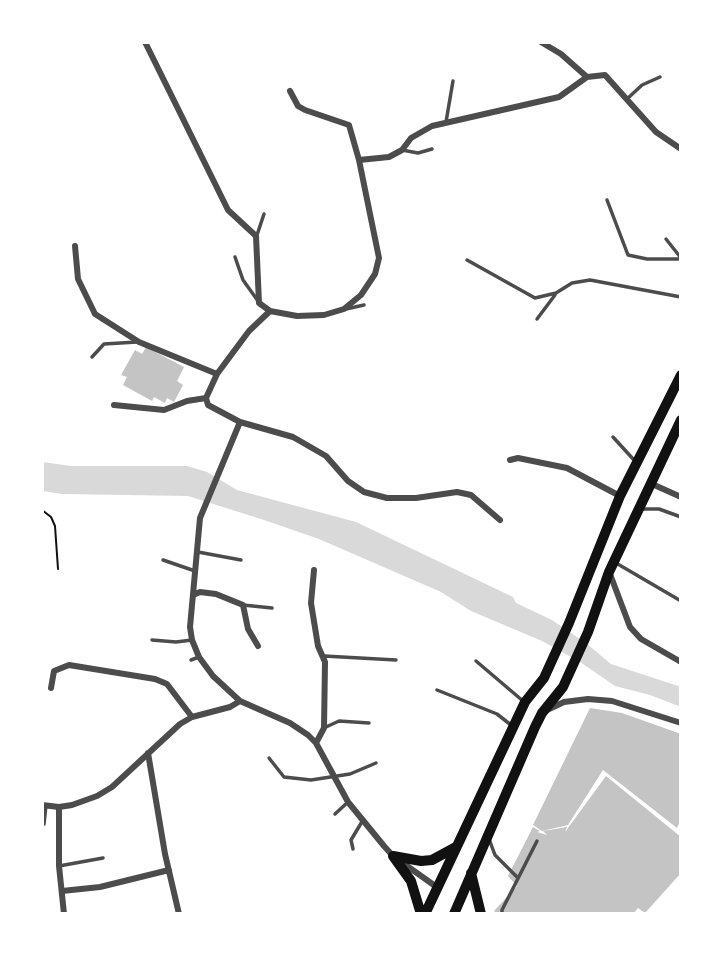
<!DOCTYPE html>
<style>
body{margin:0}
#map{position:relative;width:723px;height:956px;overflow:hidden;background:#fff;font-family:Cabin,sans-serif}
canvas{display:block}
.frame{position:absolute;inset:0;border:44px solid #fff;pointer-events:none}
</style>
<div id="map">
<canvas width="723" height="956"></canvas>
<div class="frame"></div>
</div>
<script>
const g = document.querySelector('canvas').getContext('2d');
g.lineJoin = 'round';
function fill(path, color) {
  g.fillStyle = color;
  g.fill(path, 'evenodd');
}
function poly(rows) {
  const path = new Path2D();
  for (const r of rows) {
    path.moveTo(r[0], r[1]);
    for (let i = 2; i < r.length; i += 2) path.lineTo(r[i], r[i + 1]);
  }
  return path;
}
function stroke(path, color, width, dash) {
  g.strokeStyle = color;
  g.lineWidth = width;
  g.lineCap = dash ? 'butt' : 'round';
  g.setLineDash(dash || []);
  g.stroke(path);
}
fill(poly([
 [42,462,71,466,187,466,207,472,237,490,356,522,513,597,516,603,552,620,586,643,611,664,681,687,681,707,650,695,615,686,580,662,542,641,471,611,441,592,319,539,264,520,188,496,63,494,42,491]
]), '#d9d9d9');
fill(poly([
 [146,347,184,367,177,381,183,385,174,402,167,398,165,403,154,397,152,401,123,385,127,377,121,375,135,350,142,354],
 [590,708,622,713,681,734,681,819,677,828,603,770,568,825,542,831,533,825],
 [606,776,681,837,681,873,645,913,638,908,633,914,497,914,494,911,517,886,508,876,533,827,540,831,537,832,547,835,543,831,567,827,565,832]
]), '#c4c4c4');
stroke(poly([
 [42,510,51,517,55,526,58,569]
]), '#111', 2);
stroke(poly([
 [627,99,642,85,660,77],
 [446,122,453,81],
 [402,150,418,153,432,149],
 [607,200,628,255,647,259,681,259],
 [257,235,264,214],
 [666,239,681,258],
 [235,257,243,280,258,301],
 [467,260,535,298,556,293,572,283,590,280,681,297],
 [346,309,364,305],
 [537,319,555,295],
 [92,357,104,344,137,342],
 [613,437,634,460],
 [642,509,659,509,681,517],
 [198,552,241,560],
 [163,560,195,571],
 [616,563,681,601],
 [243,605,272,608],
 [152,640,176,642,192,640],
 [324,656,396,660],
 [191,660,199,657],
 [476,661,523,701],
 [437,690,497,714,511,725],
 [326,727,339,721,369,723],
 [269,758,284,777,311,780,350,774,376,763],
 [335,814,348,802],
 [44,824,46,805],
 [489,839,495,855,518,878],
 [353,849,351,840,363,820],
 [59,866,103,858],
 [502,914,502,910,537,841]
]), '#4c4c4c', 3.5);
stroke(poly([
 [145,42,228,210,256,236,259,303,270,311,297,316,324,315,344,309,361,295,375,274,379,258,359,160,389,157,402,150,411,138,432,126,559,97,587,77,605,75,656,132,681,149],
 [541,42,561,54,587,77],
 [290,91,298,106,305,110,349,125,359,160],
 [75,246,78,279,95,314,139,342,217,374],
 [270,311,249,331,217,374,206,398,208,405,240,422,293,437,326,456,348,481,364,492,387,498,416,498,457,492,471,495,500,520],
 [114,405,164,410,187,401,206,398],
 [240,422,200,518,190,627,192,640,199,657,213,676,240,701,290,723,308,735,316,743,348,802,384,846,393,856,438,888],
 [510,460,518,458,567,468,620,496],
 [652,484,681,497],
 [314,570,311,603,318,646,325,662,324,728,316,743],
 [610,574,630,627,641,639,681,662],
 [193,595,200,592,216,594,243,605,248,629,258,646],
 [51,688,54,671,69,665,155,679,167,684,192,717],
 [547,710,564,702,588,699,612,701,681,723],
 [148,753,165,854,179,914],
 [42,805,59,807,72,805,97,796,112,787,180,724,192,717,230,707,240,701],
 [59,807,59,866,64,914],
 [62,891,100,887,169,870]
]), '#4c4c4c', 6);
stroke(poly([
 [393,856,421,861,432,860,456,847],
 [393,856,411,881,421,914],
 [471,873,481,914],
 [425,914,525,702,544,678,569,623,620,496,681,375],
 [454,914,535,727,542,713,563,687,588,632,609,572,681,420]
]), '#111', 10);
</script>
